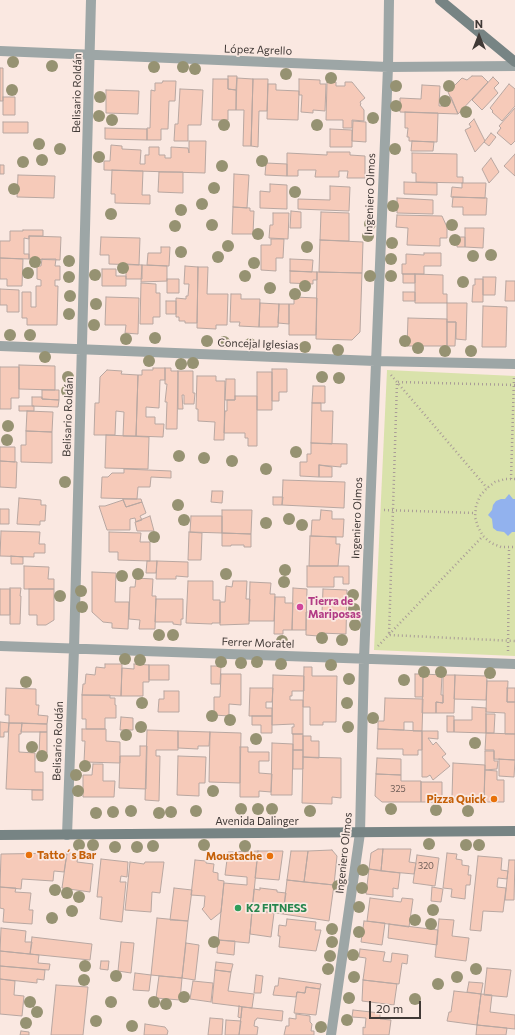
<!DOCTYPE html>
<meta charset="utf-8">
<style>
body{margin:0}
#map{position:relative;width:515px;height:1035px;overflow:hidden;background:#fae8e1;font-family:Commissioner,sans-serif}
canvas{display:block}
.north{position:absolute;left:459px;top:16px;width:40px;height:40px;-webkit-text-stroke:3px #fae8e1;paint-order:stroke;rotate:0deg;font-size:11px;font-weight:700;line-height:16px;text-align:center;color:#403936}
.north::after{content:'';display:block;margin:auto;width:14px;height:18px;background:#403936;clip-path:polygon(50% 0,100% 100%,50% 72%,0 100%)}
.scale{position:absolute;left:369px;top:1001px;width:52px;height:18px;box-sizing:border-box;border:2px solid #403936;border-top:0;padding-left:5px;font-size:12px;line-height:14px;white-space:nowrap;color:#403936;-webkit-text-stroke:3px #fae8e1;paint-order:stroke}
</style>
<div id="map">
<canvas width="515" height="1035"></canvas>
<div class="north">N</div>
<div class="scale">20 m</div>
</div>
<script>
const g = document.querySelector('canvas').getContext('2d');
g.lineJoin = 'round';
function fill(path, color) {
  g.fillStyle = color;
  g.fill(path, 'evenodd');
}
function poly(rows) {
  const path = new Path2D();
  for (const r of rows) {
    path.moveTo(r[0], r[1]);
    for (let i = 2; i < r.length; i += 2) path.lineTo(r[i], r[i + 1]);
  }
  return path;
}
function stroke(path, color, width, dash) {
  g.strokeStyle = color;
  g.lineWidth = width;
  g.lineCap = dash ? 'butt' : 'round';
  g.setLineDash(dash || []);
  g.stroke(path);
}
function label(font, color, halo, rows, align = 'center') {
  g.font = font + ' Commissioner,sans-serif';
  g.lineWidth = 3.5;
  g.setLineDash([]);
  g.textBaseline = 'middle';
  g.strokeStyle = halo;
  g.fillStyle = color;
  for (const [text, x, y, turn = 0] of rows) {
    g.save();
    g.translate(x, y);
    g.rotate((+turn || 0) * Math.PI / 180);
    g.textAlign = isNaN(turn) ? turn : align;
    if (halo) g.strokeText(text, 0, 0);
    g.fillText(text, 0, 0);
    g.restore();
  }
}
fill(poly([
 [387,370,515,376,515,656,374,650]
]), '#d9e2ab');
fill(poly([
 [509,494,513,499,515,499,515,532,512,532,508,536,504,532,497,531,493,528,492,519,488,515,492,510,493,505,496,501,501,499,505,499]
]), '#92b2ee');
const building = poly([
 [0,68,3,68,3,101,0,101,0,68],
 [228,76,237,76,236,90,228,89,228,76],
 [472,76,482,76,488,82,458,114,448,92,462,78,467,80,472,76],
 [493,77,499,83,494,88,498,93,482,110,472,100,493,77],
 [237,78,253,79,251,146,243,146,244,110,236,110,237,78],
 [213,79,228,79,228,89,236,90,236,110,228,110,228,120,212,120,213,79],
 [253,79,268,79,267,111,259,111,258,147,251,146,253,79],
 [299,79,320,80,320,84,326,84,325,111,313,110,313,113,301,112,302,95,299,95,299,79],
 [163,81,176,81,175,101,169,101,168,129,161,129,161,140,147,140,147,128,150,128,151,90,155,91,155,83,162,83,163,81],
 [327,82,336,82,336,86,345,86,345,82,352,82,365,98,360,102,361,104,360,105,364,110,364,121,352,120,352,128,343,128,343,120,326,120,327,82],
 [268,84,276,84,276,90,299,91,298,120,267,119,268,84],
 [509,84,515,89,515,106,502,121,492,112,493,111,490,108,509,84],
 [422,85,440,86,439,106,448,106,448,97,451,97,458,114,400,112,400,98,421,99,422,85],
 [180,89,203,90,201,125,188,125,188,141,174,141,175,124,178,124,180,89],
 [106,90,139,91,138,114,106,113,106,90],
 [3,97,15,97,15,115,3,115,3,97],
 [515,108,515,141,511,145,497,133,501,128,499,126,515,108],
 [405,112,438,113,437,142,409,141,409,137,407,137,408,128,405,128,405,112],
 [474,119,485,141,475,152,465,130,471,127,469,124,474,119],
 [353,121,366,122,366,142,352,141,353,121],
 [3,122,28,122,28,133,3,133,3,122],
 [105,128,147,129,147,140,105,139,105,128],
 [330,129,352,130,352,147,330,147,330,129],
 [491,133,496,137,489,146,484,142,491,133],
 [189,141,206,141,205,173,104,170,104,161,110,161,111,145,122,146,122,149,141,150,140,164,145,164,145,155,149,155,149,147,159,147,159,155,165,155,165,158,171,158,171,147,188,148,189,153,189,141],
 [412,141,434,142,433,151,411,151,412,141],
 [327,152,350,152,350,155,365,156,365,178,347,178,348,171,339,171,339,177,315,177,316,170,298,170,298,176,287,176,287,153,327,155,327,152],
 [412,153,457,154,457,177,463,177,463,183,416,182,416,173,412,173,412,153],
 [515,154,515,176,504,166,515,154],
 [491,158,499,172,489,183,482,169,491,158],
 [266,163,287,164,287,176,265,175,266,163],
 [0,165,4,165,4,174,0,174,0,165],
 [112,170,143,171,142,195,150,195,150,204,115,203,115,194,111,194,112,170],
 [159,172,183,172,183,193,158,192,159,172],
 [234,174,249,175,247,208,233,207,234,174],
 [18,175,55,176,54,198,17,197,18,175],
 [404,182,437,183,437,195,404,194,404,182],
 [462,183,486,183,485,198,451,197,452,187,462,188,462,183],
 [270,184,287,185,287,209,260,208,260,191,270,192,270,184],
 [330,186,350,187,349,211,298,209,298,199,330,200,330,186],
 [453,197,487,198,486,215,463,215,463,207,452,207,453,197],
 [397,198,433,200,433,214,397,213,397,198],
 [233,207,250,208,250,211,254,211,253,234,232,234,233,207],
 [291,211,301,212,301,228,290,228,291,211],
 [321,212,349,213,349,241,320,240,321,212],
 [273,213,289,213,288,239,269,238,270,225,273,225,273,213],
 [397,215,442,216,447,227,447,238,440,238,440,246,407,245,408,228,396,227,397,215],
 [465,228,484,228,483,248,465,247,465,228],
 [23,230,43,230,43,236,29,236,29,239,24,238,24,254,29,254,29,259,0,258,0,241,10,241,10,231,23,231,23,230],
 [29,236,61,237,60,260,29,259,29,236],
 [101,237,140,238,139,265,109,264,109,255,100,255,101,237],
 [457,237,465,237,465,247,457,247,457,237],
 [271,239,284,239,283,258,276,258,276,271,261,270,261,245,271,245,271,239],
 [320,240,363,242,362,273,319,272,320,240],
 [161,247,170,247,169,266,147,265,148,253,161,253,161,247],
 [424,253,441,253,441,266,424,266,424,274,402,274,402,264,406,264,406,254,424,255,424,253],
 [0,258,23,259,22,286,7,286,7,279,0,279,0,258],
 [42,259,56,259,55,266,60,266,60,280,55,280,55,286,58,286,57,325,27,325,27,318,22,318,22,292,31,292,31,307,36,307,36,286,41,286,41,280,37,279,37,266,41,266,42,259],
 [290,259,313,260,312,272,290,271,290,259],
 [126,264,142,265,142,279,126,279,126,264],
 [142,265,167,266,167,281,141,282,142,265],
 [185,266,198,267,197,323,185,323,185,321,179,321,179,317,176,317,176,298,186,299,186,296,188,296,189,284,184,284,185,266],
 [198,267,208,267,207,294,228,294,227,325,216,325,216,329,197,328,198,267],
 [102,269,116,269,116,276,126,276,126,286,102,286,102,269],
 [290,271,317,272,317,280,313,280,313,284,290,283,290,271],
 [317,272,362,273,360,332,352,340,316,339,317,272],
 [403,274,415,274,415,283,403,283,403,274],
 [415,274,443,275,443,294,447,294,447,303,415,303,415,274],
 [483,277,496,277,495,295,483,295,483,277],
 [167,279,179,279,179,293,167,293,167,279],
 [475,279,483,279,483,302,472,302,473,285,475,285,475,279],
 [506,281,515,281,515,301,505,301,506,281],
 [141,283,156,284,156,293,160,293,160,317,153,317,153,324,140,324,141,283],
 [0,289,19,290,19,312,7,312,7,305,0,305,0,289],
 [403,292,415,292,415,301,403,301,403,292],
 [231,294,241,294,241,299,260,299,259,327,239,326,240,322,230,322,231,294],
 [106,297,139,298,138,334,125,333,126,325,105,325,106,297],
 [294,297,317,298,316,335,289,335,289,304,294,304,294,297],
 [166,301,176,301,176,314,166,314,166,301],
 [260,303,279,304,278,327,259,327,260,303],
 [447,303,467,303,466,340,456,339,456,322,447,322,447,303],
 [279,304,289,304,289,324,278,323,279,304],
 [483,306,507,307,506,347,482,347,483,306],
 [408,318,447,319,447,346,407,346,408,318],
 [447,322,456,322,455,346,447,346,447,322],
 [19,365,55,366,55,390,19,389,19,365],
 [0,367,19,367,19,398,11,398,11,409,0,409,0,367],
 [153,368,165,368,165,380,160,380,159,408,146,407,146,417,155,417,155,424,164,424,163,437,136,436,138,375,142,375,142,370,153,370,153,368],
 [165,368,171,368,171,371,178,371,177,429,166,429,167,402,165,402,167,384,165,384,165,368],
 [272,369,287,369,287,392,279,392,279,401,272,401,272,369],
 [107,370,122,371,121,374,138,375,136,436,123,436,124,412,116,411,115,435,94,435,95,403,99,403,100,377,107,370],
 [178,371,193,371,193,393,195,393,194,404,184,404,184,395,182,395,183,409,178,409,178,371],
 [257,372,272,372,272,410,257,410,257,372],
 [197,376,216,376,216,381,225,381,224,440,214,440,215,422,198,421,198,409,196,409,197,376],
 [226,379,235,379,235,400,225,400,226,379],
 [313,386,325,386,325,403,312,403,313,386],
 [42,390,59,390,59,400,42,399,42,390],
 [235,396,257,396,257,446,248,446,248,438,245,438,245,433,224,433,225,411,227,411,227,400,235,400,235,396],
 [32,397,42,397,42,399,59,400,58,407,32,406,32,397],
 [312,403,321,403,321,411,333,411,332,444,311,443,312,403],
 [19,406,34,406,34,411,19,411,19,406],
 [27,411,53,412,52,432,26,431,27,411],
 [26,431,52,432,52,463,21,462,21,445,26,445,26,431],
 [106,435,149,437,148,469,105,468,106,435],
 [311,443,347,444,347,464,341,464,341,467,319,465,319,477,300,476,300,462,307,462,307,454,311,454,311,443],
 [0,447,15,447,15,462,0,461,0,447],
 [0,461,17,462,16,488,0,487,0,461],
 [319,465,332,467,332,477,319,477,319,465],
 [124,469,171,471,171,478,151,477,150,487,138,487,137,499,101,498,102,477,108,477,112,473,124,473,124,469],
 [283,480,345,482,344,508,282,505,283,480],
 [212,491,223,491,222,503,211,502,212,491],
 [273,497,283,497,282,505,273,505,273,497],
 [19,498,41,500,41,505,46,505,45,521,40,521,40,525,17,524,19,498],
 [123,499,141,499,142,502,126,507,123,499],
 [123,500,126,507,142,502,146,513,140,516,142,520,136,522,135,518,130,519,130,530,107,530,99,506,105,506,123,500],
 [0,509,9,509,9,524,0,524,0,509],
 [222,510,252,510,251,534,222,533,222,510],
 [321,510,332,511,332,519,344,519,343,537,311,536,312,520,320,520,321,510],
 [150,516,154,531,137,531,135,522,150,516],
 [191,516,222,516,222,533,190,532,191,516],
 [1,531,40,532,39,544,45,544,45,553,34,553,34,557,0,556,1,531],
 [109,532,141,533,140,542,150,542,150,561,118,560,118,552,109,552,109,532],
 [189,532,202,533,201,560,188,560,189,532],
 [222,533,251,534,251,547,244,547,244,545,231,545,231,546,222,546,222,533],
 [310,536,336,537,336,544,340,544,338,566,309,566,310,536],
 [11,556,23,557,23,564,11,564,11,556],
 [147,561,157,561,156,573,146,573,147,561],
 [157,561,188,562,188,577,176,576,176,579,156,579,157,561],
 [24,566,49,567,48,579,54,579,54,589,24,589,24,566],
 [307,566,349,566,349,584,343,584,343,577,334,577,334,587,307,587,307,566],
 [92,572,116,573,115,602,129,602,128,629,112,628,112,623,103,622,92,612,92,572],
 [136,578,153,579,152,596,156,596,155,629,139,629,140,620,129,619,130,587,135,587,136,578],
 [188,581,213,581,213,600,220,600,220,623,212,623,212,624,186,623,188,581],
 [233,581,247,581,246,599,250,599,249,624,220,625,220,602,225,602,226,586,232,587,233,581],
 [250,582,271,583,270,594,275,594,274,621,249,621,250,582],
 [10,588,21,588,20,596,21,596,20,624,10,624,10,588],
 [293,588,307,589,306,630,292,630,293,588],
 [0,589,10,589,10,615,0,615,0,589],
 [29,589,54,589,54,620,46,625,37,625,37,615,29,615,29,589],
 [323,589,347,590,346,634,319,633,318,636,306,635,306,612,322,612,323,589],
 [275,597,285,597,285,603,293,603,292,630,283,630,283,634,274,634,275,597],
 [156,599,183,599,183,619,181,619,181,625,173,624,173,622,155,622,156,599],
 [105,664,122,664,121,696,82,695,83,684,85,684,86,674,95,675,96,667,105,668,105,664],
 [134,664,149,665,149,682,143,682,143,696,121,696,122,668,134,669,134,664],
 [149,665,169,665,169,680,149,680,149,665],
 [211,666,221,666,220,684,211,684,211,666],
 [304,667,312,667,312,676,337,676,336,722,323,722,323,725,310,725,310,707,303,707,304,667],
 [221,674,241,674,241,705,229,704,229,716,214,715,214,697,220,697,221,674],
 [415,674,423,674,423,697,415,697,415,674],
 [423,674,442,675,441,695,443,695,443,703,436,702,436,713,422,713,423,674],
 [273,675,304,676,304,691,292,691,292,696,290,696,290,700,303,700,303,734,292,734,292,727,294,727,294,724,272,725,273,675],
 [443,675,455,675,454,713,436,713,436,702,443,703,443,675],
 [455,675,487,676,486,700,454,699,455,675],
 [487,681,508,681,507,702,515,702,515,734,505,734,505,713,486,712,487,681],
 [6,688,36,689,36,705,39,705,38,715,48,716,47,724,9,723,9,715,5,715,6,688],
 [250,688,273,688,272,702,266,702,266,708,272,708,272,716,249,716,250,688],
 [507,688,515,688,515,702,507,702,507,688],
 [164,691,179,691,179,712,158,712,159,699,164,699,164,691],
 [82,695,110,695,110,698,115,698,115,705,116,705,116,718,105,718,105,729,86,729,86,719,82,719,82,695],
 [385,698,423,699,422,731,413,731,413,722,404,722,404,730,378,729,378,721,384,721,385,698],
 [472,707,486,708,486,733,454,732,454,720,472,720,472,707],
 [486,714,495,714,494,733,486,733,486,714],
 [252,716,272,716,272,733,261,733,261,725,252,725,252,716],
 [447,716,454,716,454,732,447,732,447,716],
 [121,717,133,718,133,730,120,730,121,717],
 [0,722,9,723,8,732,4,732,4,737,0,737,0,722],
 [9,723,22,723,21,734,19,734,19,752,35,753,35,772,43,772,43,790,6,789,9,723],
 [22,723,47,724,47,732,21,732,22,723],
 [82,729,106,729,106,741,120,742,120,763,84,762,85,741,82,741,82,729],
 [378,729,422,731,422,750,418,750,418,755,403,755,403,749,377,749,378,729],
 [147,730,178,731,178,750,156,750,156,756,160,756,159,801,145,800,147,730],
 [178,731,210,732,209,746,198,746,198,749,178,748,178,731],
 [422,731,438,731,438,739,428,738,433,745,436,742,446,754,442,757,450,766,433,780,430,775,427,777,422,777,422,731],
 [40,732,47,732,47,753,39,753,40,732],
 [210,732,241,733,240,783,209,782,210,732],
 [486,733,515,734,515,760,494,759,494,750,485,750,486,733],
 [293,734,303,734,303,750,293,750,293,734],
 [303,736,311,736,311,741,319,741,319,758,303,757,303,736],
 [272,743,293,744,292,795,271,795,272,743],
 [140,746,147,746,146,789,119,788,120,756,140,756,140,746],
 [240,747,248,747,248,752,269,752,269,761,259,761,259,773,272,774,271,792,259,791,259,797,240,797,240,747],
 [293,750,303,750,303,769,293,769,293,750],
 [485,751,494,751,494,761,498,761,497,769,485,770,485,751],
 [178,756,206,757,205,783,199,783,199,796,177,795,178,756],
 [303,757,341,758,341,798,332,797,332,804,302,803,303,757],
 [377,758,401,759,401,775,376,774,377,758],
 [499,759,515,760,514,777,499,776,499,759],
 [453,763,485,765,484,798,452,797,453,763],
 [93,764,103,764,103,781,115,781,114,797,83,797,83,775,92,775,93,764],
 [485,770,497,771,497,780,504,780,504,802,484,802,485,770],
 [376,774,401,775,401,781,421,781,421,802,382,802,375,796,376,774],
 [421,782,442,782,442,802,421,802,421,782],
 [32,790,43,790,43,800,32,800,32,790],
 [378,849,383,849,381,871,369,869,371,853,378,849],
 [383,849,411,849,409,862,416,863,414,874,381,871,383,849],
 [332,850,337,856,334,885,304,882,308,851,332,850],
 [258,851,249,943,218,940,224,883,247,885,247,877,225,875,228,852,258,851],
 [258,851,283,851,279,880,255,878,258,851],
 [291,851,308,851,304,882,287,880,291,851],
 [67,853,64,872,54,871,53,881,22,879,21,889,0,887,1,854,67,853],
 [67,853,74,853,78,856,77,862,93,864,90,892,62,888,67,853],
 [447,853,457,854,456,859,462,860,462,865,469,866,468,875,471,875,470,885,466,885,465,899,451,897,452,889,443,888,447,853],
 [417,855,439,858,435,886,413,883,417,855],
 [478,856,502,858,501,870,508,871,507,879,498,878,497,887,506,888,503,912,483,911,481,931,470,930,478,856],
 [101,859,128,862,127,877,121,876,120,882,126,882,122,922,100,919,102,897,97,897,101,859],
 [195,860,206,861,206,863,214,864,213,872,218,873,218,880,224,881,221,912,211,920,202,909,204,907,205,896,191,895,195,860],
 [509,860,515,860,514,900,505,900,509,860],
 [130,862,144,864,145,862,164,862,160,893,152,892,151,912,125,910,130,862],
 [369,869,400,873,398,889,393,888,393,897,366,894,369,869],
 [287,880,334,885,329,921,283,914,287,880],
 [0,887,16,888,15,892,31,893,29,910,33,910,32,924,3,922,4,909,0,908,0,887],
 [432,887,443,889,441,902,431,901,432,887],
 [174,888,192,890,188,921,170,920,174,888],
 [260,888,277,890,277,892,286,893,283,914,252,910,254,889,260,890,260,888],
 [370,898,401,902,402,898,413,899,409,927,367,921,370,898],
 [252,910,274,913,271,937,250,934,252,910],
 [157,918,188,921,182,978,151,975,157,918],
 [287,919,316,922,315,930,321,930,316,951,279,947,280,936,278,936,279,925,286,926,287,919],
 [439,919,454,920,452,936,469,938,466,961,435,957,439,919],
 [364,921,385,923,382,945,361,942,364,921],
 [389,924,438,930,437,945,388,938,389,924],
 [1,928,26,931,25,942,32,942,30,954,0,951,1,928],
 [32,937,92,944,90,960,30,954,32,937],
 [218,940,235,941,234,955,217,953,218,940],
 [121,942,134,943,131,973,118,971,121,942],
 [186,943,199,945,195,980,182,978,186,943],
 [360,949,385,952,383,961,391,962,392,953,408,955,407,964,402,963,399,984,363,980,366,958,359,957,360,949],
 [0,951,39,955,38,963,50,964,49,970,0,966,0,951],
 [101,961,109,961,108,970,100,969,101,961],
 [216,962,233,964,231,972,215,970,216,962],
 [0,966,45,970,44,980,37,979,37,983,0,979,0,966],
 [487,968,511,970,507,997,484,995,487,968],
 [215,970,231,972,228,991,254,994,252,1008,212,1003,215,970],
 [135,973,151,975,149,991,133,990,135,973],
 [256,975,263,976,261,993,254,993,256,975],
 [159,976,182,978,180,1000,156,998,159,976],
 [279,978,321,984,320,989,306,987,305,993,297,992,296,997,273,995,275,986,278,986,279,978],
 [0,979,15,981,14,995,24,996,22,1016,0,1014,0,979],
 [363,980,397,984,394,1005,362,1001,363,980],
 [193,981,213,983,211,1002,190,999,193,981],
 [469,982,483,983,481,994,467,992,469,982],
 [56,985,88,987,83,1035,51,1035,56,985],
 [306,987,320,989,316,1015,294,1013,297,992,305,993,306,987],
 [454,991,481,994,477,1025,447,1021,449,1012,451,1012,454,991],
 [481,994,492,995,490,1012,515,1015,515,1029,477,1025,481,994],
 [239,1006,242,1007,241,1018,238,1017,239,1006],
 [242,1007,283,1011,282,1021,257,1018,256,1020,255,1020,254,1026,258,1027,257,1035,239,1035,242,1007],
 [353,1010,380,1013,380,1019,391,1020,389,1035,363,1035,363,1027,365,1028,366,1018,352,1017,353,1010],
 [296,1014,310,1016,310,1022,312,1024,311,1031,314,1031,314,1035,284,1035,286,1026,289,1026,289,1018,296,1019,296,1014],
 [210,1018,223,1019,222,1035,208,1035,210,1018],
 [226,1020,241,1021,239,1035,225,1035,226,1020],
 [145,1024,165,1027,168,1031,167,1035,144,1035,145,1024],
 [477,1025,507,1028,506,1035,476,1035,477,1025],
 [21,1031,29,1032,29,1035,20,1035,21,1031]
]);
fill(building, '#f6cab9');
stroke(building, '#b8a7a1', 1);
stroke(poly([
 [391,375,487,488],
 [515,385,397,382,389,635,515,641],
 [511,479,514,378],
 [515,479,505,479,495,482,487,488,480,496,476,506,475,517,478,527,483,536,491,543,501,547,515,547],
 [384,510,475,513],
 [378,646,483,536],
 [508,651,509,548]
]), '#a99c97', 2.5, [1, 3]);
stroke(poly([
 [0,51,388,67,515,66],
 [0,346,375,361,515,364],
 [0,646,515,664],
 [67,835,74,649,91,0],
 [331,1035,360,833,364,659,388,67,389,0]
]), '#9da6a6', 10);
stroke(poly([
 [440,0,515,62],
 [0,835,515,831]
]), '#778484', 10);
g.fillStyle = '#969272';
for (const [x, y] of [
 [13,62],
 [52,66],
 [154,67],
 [183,67],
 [195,69],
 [286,74],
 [331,78],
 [396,86],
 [449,86],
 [12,90],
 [100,97],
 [445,101],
 [396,106],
 [466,112],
 [99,116],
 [373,118],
 [112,120],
 [224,125],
 [317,125],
 [39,144],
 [60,149],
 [395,149],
 [99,157],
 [42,160],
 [262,161],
 [23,162],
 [222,166],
 [214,188],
 [14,189],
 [295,192],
 [202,204],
 [393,206],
 [181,210],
 [111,214],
 [370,224],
 [212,225],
 [452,225],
 [175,226],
 [258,234],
 [368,236],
 [455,240],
 [392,243],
 [228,246],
 [307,247],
 [181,252],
 [491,255],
 [473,256],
 [218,257],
 [391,259],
 [69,261],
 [35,262],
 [254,263],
 [123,268],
 [28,273],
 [95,275],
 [245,276],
 [370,276],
 [391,276],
 [69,277],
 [463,282],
 [305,286],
 [270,288],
 [295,294],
 [70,296],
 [96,304],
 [69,314],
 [94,325],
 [10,335],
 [30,335],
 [155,338],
 [126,339],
 [207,341],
 [405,341],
 [224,342],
 [250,344],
 [305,347],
 [418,348],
 [338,350],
 [445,351],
 [471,351],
 [45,357],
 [149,361],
 [193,363],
 [181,364],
 [68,377],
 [322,377],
 [339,378],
 [67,391],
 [8,426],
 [7,440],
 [296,452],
 [179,456],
 [204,458],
 [232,461],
 [266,469],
 [65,482],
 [178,505],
 [289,519],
 [184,520],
 [266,523],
 [302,525],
 [154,537],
 [285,570],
 [138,574],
 [226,574],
 [122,576],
 [284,582],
 [81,591],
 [353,595],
 [60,596],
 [82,607],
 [354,609],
 [355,625],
 [159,635],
 [173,635],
 [322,638],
 [342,640],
 [282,641],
 [125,659],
 [140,660],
 [221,662],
 [257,662],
 [241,663],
 [281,664],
 [331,665],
 [424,672],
 [441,672],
 [490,673],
 [349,679],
 [404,680],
 [26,682],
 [142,703],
 [347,703],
 [212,716],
 [373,718],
 [230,720],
 [141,727],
 [348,727],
 [126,735],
 [256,739],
 [475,743],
 [32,747],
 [42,756],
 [85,766],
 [76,775],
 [78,791],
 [213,791],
 [241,809],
 [258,809],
 [272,809],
 [391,809],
 [436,810],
 [131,811],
 [196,811],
 [310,811],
 [468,811],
 [113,812],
 [171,812],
 [96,813],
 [159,813],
 [429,844],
 [79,845],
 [93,845],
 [204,845],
 [466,845],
 [479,845],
 [153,846],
 [245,846],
 [115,847],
 [137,847],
 [363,870],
 [338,886],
 [362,888],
 [55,890],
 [67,893],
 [79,897],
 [359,907],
 [433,910],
 [72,911],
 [52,918],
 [415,920],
 [431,924],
 [332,929],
 [359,932],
 [214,942],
 [332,942],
 [353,955],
 [330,956],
 [85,966],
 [328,969],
 [476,969],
 [116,976],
 [354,977],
 [457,977],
 [84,980],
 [438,984],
 [184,997],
 [349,998],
 [415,999],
 [30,1002],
 [111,1002],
 [154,1002],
 [166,1004],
 [37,1012],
 [347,1020],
 [96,1021],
 [26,1023],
 [132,1026],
 [321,1027]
]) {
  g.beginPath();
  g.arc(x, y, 6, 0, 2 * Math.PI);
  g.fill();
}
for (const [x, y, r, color] of [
 [300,607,4,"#d1479c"],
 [494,799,4,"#e8710a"],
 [29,855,4,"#e8710a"],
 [270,856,4,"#e8710a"],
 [238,908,4,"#2e9e5b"]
]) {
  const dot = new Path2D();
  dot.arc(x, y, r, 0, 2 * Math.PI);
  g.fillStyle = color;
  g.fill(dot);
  stroke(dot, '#fae8e1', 1.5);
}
label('9px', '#6e5d57', null, [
 ["325",398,789],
 ["320",426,866]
]);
label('11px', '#403936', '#fae8e1', [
 ["López Agrello",258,50,2],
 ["Belisario Roldán",77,93,-89],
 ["Ingeniero Olmos",370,194,-88],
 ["Concejal Iglesias",258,344,2],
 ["Belisario Roldán",68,417,-88],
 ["Ingeniero Olmos",357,518,-88],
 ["Ferrer Moratel",258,643,2],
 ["Belisario Roldán",58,741,-88],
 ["Avenida Dalinger",257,821],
 ["Ingeniero Olmos",344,853,-84]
]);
label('bold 11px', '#b23c85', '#fae8e1', [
 ["Tierra de",308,601],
 ["Mariposas",308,614]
], 'left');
label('bold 11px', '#c56008', '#fae8e1', [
 ["Pizza Quick",486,799],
 ["Tatto´s Bar",37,855,"left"],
 ["Moustache",262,856]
], 'right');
label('bold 11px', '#27864d', '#fae8e1', [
 ["K2 FITNESS",246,908]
], 'left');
</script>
